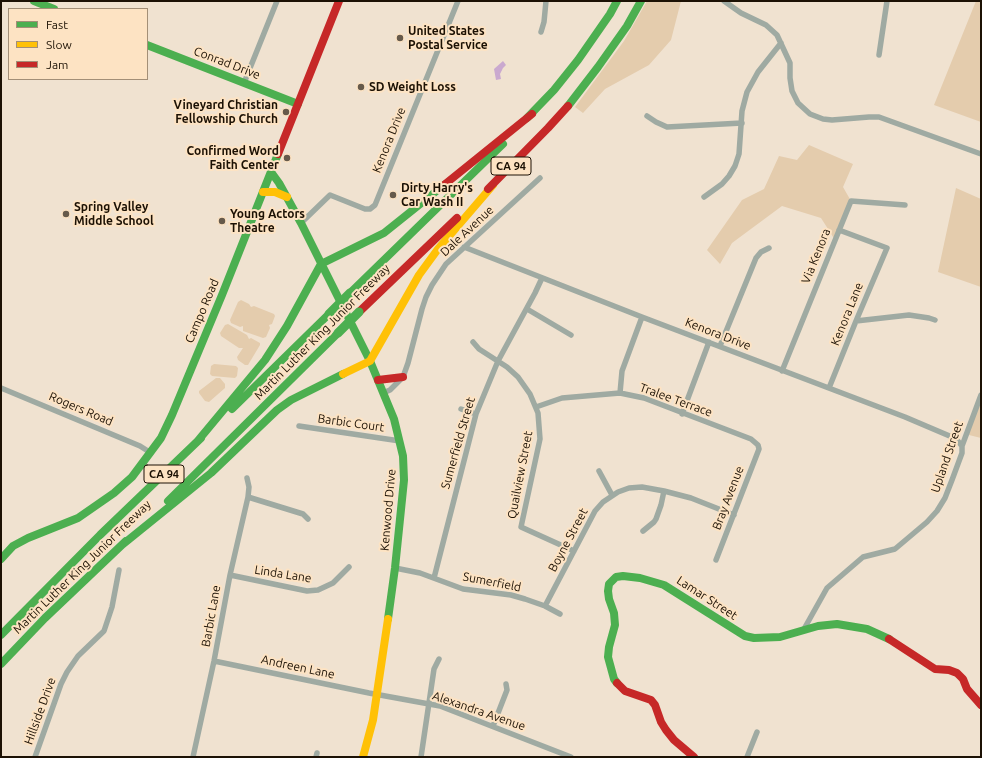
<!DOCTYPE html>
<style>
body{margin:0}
#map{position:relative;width:982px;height:758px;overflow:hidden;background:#f0e2d0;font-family:Ubuntu,sans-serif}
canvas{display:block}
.frame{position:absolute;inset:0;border:2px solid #1c1104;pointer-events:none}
.legend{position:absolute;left:8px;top:8px;width:140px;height:72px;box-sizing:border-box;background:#fde3c3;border:1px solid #a38f77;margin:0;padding:5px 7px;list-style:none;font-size:12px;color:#1c1104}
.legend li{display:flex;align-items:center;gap:8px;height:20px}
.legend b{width:20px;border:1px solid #a38f77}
</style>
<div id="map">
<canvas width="982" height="758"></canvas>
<div class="frame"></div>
<ul class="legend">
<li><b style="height:5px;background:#4caf50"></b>Fast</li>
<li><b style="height:5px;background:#ffc107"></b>Slow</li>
<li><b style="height:5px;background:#c62828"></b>Jam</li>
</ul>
</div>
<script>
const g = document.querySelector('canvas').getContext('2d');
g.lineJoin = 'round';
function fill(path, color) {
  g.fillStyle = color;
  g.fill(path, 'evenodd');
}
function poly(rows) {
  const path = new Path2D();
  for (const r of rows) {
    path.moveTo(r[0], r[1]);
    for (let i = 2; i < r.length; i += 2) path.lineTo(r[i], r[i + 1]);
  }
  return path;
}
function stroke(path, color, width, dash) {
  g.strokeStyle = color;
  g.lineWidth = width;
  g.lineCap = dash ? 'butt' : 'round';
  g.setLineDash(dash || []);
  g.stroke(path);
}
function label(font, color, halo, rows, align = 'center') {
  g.font = font + ' Ubuntu,sans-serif';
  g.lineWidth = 4;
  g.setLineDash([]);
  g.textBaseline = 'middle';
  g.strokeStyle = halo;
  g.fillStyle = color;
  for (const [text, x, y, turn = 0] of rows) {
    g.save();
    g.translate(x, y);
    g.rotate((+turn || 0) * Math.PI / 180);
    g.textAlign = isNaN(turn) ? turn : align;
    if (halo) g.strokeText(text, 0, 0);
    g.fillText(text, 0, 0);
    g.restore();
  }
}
fill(poly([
 [647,1,681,1,671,40,649,65,605,89,583,113,575,107,624,41],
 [976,1,981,1,981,122,934,105],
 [809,145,853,164,843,187,851,201,835,240,821,218,782,206,732,243,720,264,707,250,742,200,764,189,779,156,797,160],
 [956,188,981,199,981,287,938,272],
 [241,300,249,304,251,307,254,306,274,314,275,316,272,324,269,325,270,328,266,337,263,338,243,331,243,326,240,327,231,323,230,320,238,302],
 [228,324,247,335,249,339,251,338,260,343,260,345,248,365,245,365,238,360,237,357,243,348,239,348,221,336,220,333,225,325],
 [214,364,236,366,238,368,237,376,235,378,212,376,210,374,211,366],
 [216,378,220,378,225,384,225,388,209,402,205,401,199,393,199,391],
 [981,396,981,438,965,434]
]), '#e4ccad');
fill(poly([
 [503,61,506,65,503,68,500,74,501,79,496,80,494,69]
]), '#caa9cf');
stroke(poly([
 [724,1,741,13,766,25,777,35,790,63,790,78,792,91,798,103,810,114,823,119,832,120,869,117,879,117,981,154],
 [541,32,544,22,546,1],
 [879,55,887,1],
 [244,83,277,1],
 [647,116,656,122,667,127,742,123],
 [704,197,722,184,729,176,735,166,739,154,742,111,747,92,758,72,781,43],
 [301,223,330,195,365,209,370,209,375,205,458,1],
 [464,247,642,317,905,417,952,437,957,440,962,446],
 [527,309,571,335],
 [856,321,909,315,929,318,935,320],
 [473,342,479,349,507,367,518,377,530,394,538,413,540,439,521,527,574,551],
 [720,346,756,258,761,252,769,248],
 [782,371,851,201,905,205],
 [1,388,140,446,151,453],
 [829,388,856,321,887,248,839,230],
 [383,393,390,390,403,377,408,363,422,309,426,297,432,285,446,264,540,178],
 [620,393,622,371,642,317],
 [536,407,562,398,620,393,644,398,751,439,758,445,759,449,716,560],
 [461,409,476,414],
 [682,414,709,342],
 [299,426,400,441],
 [599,471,612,495],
 [248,497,303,514,308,519],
 [643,531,654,522,656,519,661,505,664,491],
 [395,568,420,573,463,589,511,595,525,599,545,606,560,614],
 [230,575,307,591,318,590,333,583,349,567],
 [434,578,476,414,498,361,535,293,542,278],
 [545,606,595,511,603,502,618,492,629,488,642,487,664,491,691,498,734,515],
 [804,629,827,588,863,557,895,549,927,522,937,511,945,498,952,480,962,453,962,446,981,395],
 [214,661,369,693,440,706,571,757],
 [493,726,507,690,506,684],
 [35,757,61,684,67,672,78,656,104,631,112,607,119,570],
 [193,757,214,661,230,575,248,497,249,487,247,478],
 [316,757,317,753],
 [421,757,434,669,439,659],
 [747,757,757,732]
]), '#9faaa2', 5.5);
stroke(poly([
 [34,1,54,9],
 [147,45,298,104],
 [568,106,598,67,627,26,641,1],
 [527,118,554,90,578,60,610,14,617,1],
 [271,172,279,183,301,223,370,361,394,419,403,456,404,480,395,568,388,619],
 [350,293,503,144],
 [232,409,329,314],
 [196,443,265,360,287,326,321,264,384,233,444,185],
 [168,501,338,333],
 [122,545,211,473,277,410,291,400,343,374],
 [1,559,13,546,28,538,78,518,114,493,132,477,161,438,172,415,222,295,278,154],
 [1,635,100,535,201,438],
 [1,664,45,618,126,541],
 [617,683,614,679,608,657,609,647,615,625,614,613,609,599,608,591,609,584,616,577,623,576,640,578,664,585,745,636,754,638,780,637,818,626,837,624,867,629,889,639]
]), '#4caf50', 8);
stroke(poly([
 [263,192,275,192,287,197],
 [343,374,370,361,419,275,438,249,493,185],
 [363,757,373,720,388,619]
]), '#ffc107', 8);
stroke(poly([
 [278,154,339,1],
 [444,185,532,114],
 [488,189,548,128,568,106],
 [359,312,457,218],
 [378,380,403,377],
 [889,639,935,669,949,670,957,673,963,679,967,689,981,705],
 [617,683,625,691,651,700,655,705,661,722,666,730,674,740,694,757]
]), '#c62828', 8);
stroke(poly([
 [329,314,350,293],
 [338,333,359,312]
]), '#4caf50', 9);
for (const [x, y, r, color] of [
 [400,38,4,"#665a4b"],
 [361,87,4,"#665a4b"],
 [286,112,4,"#665a4b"],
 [287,158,4,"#665a4b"],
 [393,195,4,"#665a4b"],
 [66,214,4,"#665a4b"],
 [222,221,4,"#665a4b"]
]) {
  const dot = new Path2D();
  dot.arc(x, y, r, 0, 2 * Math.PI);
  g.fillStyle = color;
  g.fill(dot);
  stroke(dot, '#fde3c3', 1.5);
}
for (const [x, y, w] of [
 [511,166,40],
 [164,474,40]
]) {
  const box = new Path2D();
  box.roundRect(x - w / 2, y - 9, w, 18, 3);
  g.fillStyle = '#fde3c3';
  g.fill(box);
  stroke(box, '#1c1104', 1);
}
label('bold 11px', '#1c1104', null, [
 ["CA 94",511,166],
 ["CA 94",164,474]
]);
label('bold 12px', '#1c1104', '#fde3c3', [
 ["United States",408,31],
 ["Postal Service",408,45],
 ["SD Weight Loss",369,87],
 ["Vineyard Christian",278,105,"right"],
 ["Fellowship Church",278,119,"right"],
 ["Confirmed Word",279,151,"right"],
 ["Faith Center",279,165,"right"],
 ["Dirty Harry's",401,188],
 ["Car Wash II",401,202],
 ["Spring Valley",74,207],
 ["Middle School",74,221],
 ["Young Actors",230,214],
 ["Theatre",230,228]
], 'left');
label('12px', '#1c1104', '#fde3c3', [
 ["Conrad Drive",227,63,21],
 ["Kenora Drive",389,140,-68],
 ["Dale Avenue",467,231,-43],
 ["Via Kenora",816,256,-68],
 ["Campo Road",202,311,-67],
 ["Kenora Lane",847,314,-68],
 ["Martin Luther King Junior Freeway",322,332,-45],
 ["Kenora Drive",718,334,21],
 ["Tralee Terrace",676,400,20],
 ["Rogers Road",81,409,23],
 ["Barbic Court",351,423,8],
 ["Sumerfield Street",458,443,-74],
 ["Upland Street",947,457,-71],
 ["Quailview Street",520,475,-79],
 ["Bray Avenue",728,498,-69],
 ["Kenwood Drive",388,510,-85],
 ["Boyne Street",568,540,-62],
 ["Martin Luther King Junior Freeway",82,567,-44],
 ["Linda Lane",283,574,9],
 ["Sumerfield",492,582,11],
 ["Lamar Street",707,598,33],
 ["Barbic Lane",211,616,-80],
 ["Andreen Lane",298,667,12],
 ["Hillside Drive",40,711,-70],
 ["Alexandra Avenue",479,711,19]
]);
</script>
